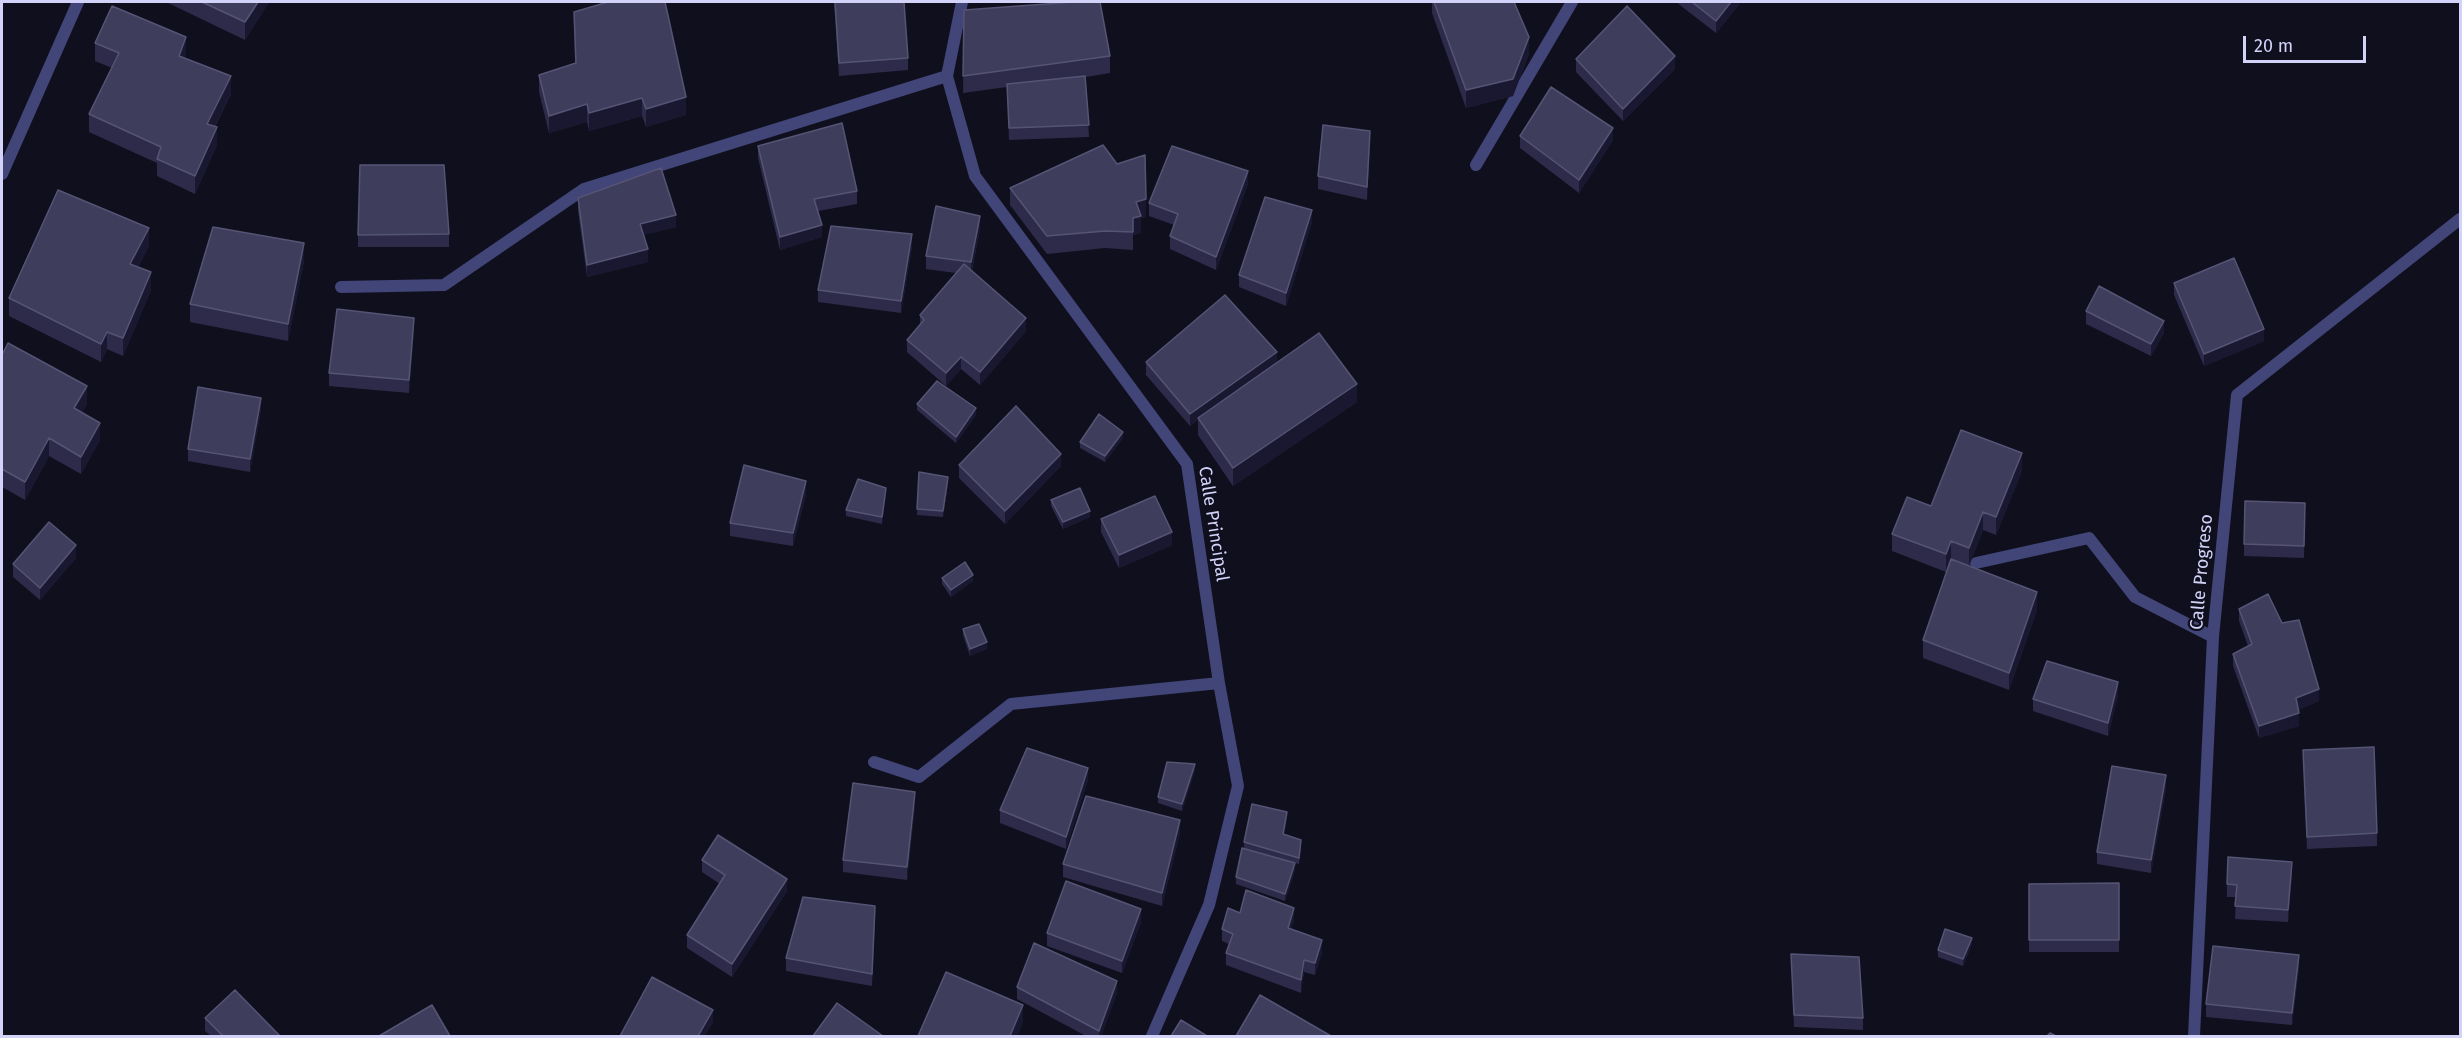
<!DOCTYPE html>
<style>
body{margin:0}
#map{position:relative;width:2462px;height:1038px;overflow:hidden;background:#100f1e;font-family:"Fira Sans",sans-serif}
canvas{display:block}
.frame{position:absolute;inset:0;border:3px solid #d3d3f9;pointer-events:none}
.scale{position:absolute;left:2243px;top:36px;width:123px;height:27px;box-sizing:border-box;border:3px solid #d3d3f9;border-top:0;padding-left:8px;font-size:18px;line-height:21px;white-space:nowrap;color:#d3d3f9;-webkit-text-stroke:4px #100f1e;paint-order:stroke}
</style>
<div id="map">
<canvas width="2462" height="1038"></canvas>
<div class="frame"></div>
<div class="scale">20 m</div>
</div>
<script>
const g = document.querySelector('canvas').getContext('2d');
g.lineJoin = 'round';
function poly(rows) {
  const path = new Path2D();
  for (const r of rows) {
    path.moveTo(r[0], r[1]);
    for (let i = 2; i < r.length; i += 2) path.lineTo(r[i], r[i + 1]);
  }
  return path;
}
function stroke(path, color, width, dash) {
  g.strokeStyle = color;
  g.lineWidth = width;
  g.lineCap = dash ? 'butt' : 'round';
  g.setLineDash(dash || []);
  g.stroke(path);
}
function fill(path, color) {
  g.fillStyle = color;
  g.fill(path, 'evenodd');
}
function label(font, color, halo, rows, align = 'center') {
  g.font = font + ' "Fira Sans",sans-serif';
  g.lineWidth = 4.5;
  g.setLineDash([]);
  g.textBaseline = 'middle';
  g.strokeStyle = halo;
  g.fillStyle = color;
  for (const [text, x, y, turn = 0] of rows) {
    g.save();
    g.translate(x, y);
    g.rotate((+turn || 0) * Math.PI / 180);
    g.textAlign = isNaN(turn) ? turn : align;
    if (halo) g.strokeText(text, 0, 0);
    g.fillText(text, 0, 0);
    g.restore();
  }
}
stroke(poly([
 [962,2,947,76,975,176,1187,464,1219,683,1238,786,1209,905,1152,1036],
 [1476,165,1572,2],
 [2,174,78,2],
 [341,287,444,285,584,189,947,76],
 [1976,563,2089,538,2135,597,2213,637],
 [874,762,919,777,1011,704,1219,683],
 [2194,1036,2213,637,2237,395,2460,219]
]), '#414577', 12);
fill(poly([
 [166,2,269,2,245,40],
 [834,2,904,2,908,58,908,70,839,76],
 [1047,2,1100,2,1110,56,1110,73,1086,77,1089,137,1009,140,1007,87,963,93,964,10,1055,3],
 [1432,2,1514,2,1529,54,1513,96,1466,108,1432,13],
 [1676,2,1741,2,1716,33],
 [574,12,686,115,646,127,642,116,589,131,587,122,549,133,539,92,539,75,575,63],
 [95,43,186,55,184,58,231,94,215,127,217,145,195,194,157,176,157,163,89,132,89,114,112,68,95,61],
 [1576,59,1675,69,1623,121,1576,72],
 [1520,136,1613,140,1579,193,1520,148],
 [1370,143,1367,200,1318,189,1318,176],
 [758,146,857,191,857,204,818,211,822,237,780,250,758,158],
 [1248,184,1216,270,1170,249,1170,236,1174,225,1149,216,1149,203],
 [1010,188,1146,217,1141,218,1141,233,1133,235,1133,250,1105,248,1047,254,1010,205],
 [578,198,676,227,643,235,648,262,587,277,578,211],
 [1312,222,1286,306,1239,287,1239,275],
 [980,229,972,271,1026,331,980,385,961,369,946,386,907,352,907,340,920,325,920,315,956,273,926,269,926,256],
 [449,234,449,247,358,247,358,235],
 [149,246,138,267,151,290,123,356,107,349,101,362,9,316,9,298],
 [912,247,901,313,818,302,818,290],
 [304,261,288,341,190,322,190,304],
 [2174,283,2264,341,2204,366,2174,295],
 [2086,311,2164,333,2151,356,2086,324],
 [414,330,409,393,329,386,329,373],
 [2,355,87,404,82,412,100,440,81,474,49,456,25,500,2,487],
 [1146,362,1277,363,1357,402,1233,486,1198,435,1198,420,1190,426,1146,375],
 [917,404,976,415,956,443,917,410],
 [261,410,250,472,188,461,188,449],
 [1123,438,1105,462,1080,448,1080,442],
 [959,465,1061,466,1005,524,959,478],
 [2022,471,1996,535,1983,530,1969,566,1951,559,1946,572,1892,551,1892,534,1931,506],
 [919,472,948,484,943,517,917,515],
 [806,494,793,546,730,536,730,523],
 [886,495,882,524,846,516,846,510],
 [1051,500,1090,517,1063,529,1051,506],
 [2305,503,2304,558,2244,556,2244,544],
 [1101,519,1172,545,1119,568,1101,532],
 [76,558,40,600,13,577,13,564],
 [942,578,973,581,951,597,942,584],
 [2239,609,2319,701,2298,710,2299,726,2259,738,2233,666,2233,654,2248,646,2239,621],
 [2037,610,2009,690,1923,658,1923,640],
 [963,629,987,649,970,656,963,635],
 [2118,695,2108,736,2033,711,2033,699],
 [2303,750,2377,833,2377,846,2307,849],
 [1195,770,1182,811,1158,803,1158,797],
 [1088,780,1066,849,1000,823,1000,810],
 [2166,788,2151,873,2097,864,2097,852],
 [915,805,907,880,843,872,843,860],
 [1287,818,1284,835,1301,847,1299,864,1244,848,1244,842],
 [1180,833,1162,906,1063,877,1063,864],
 [702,860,787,891,732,977,687,948,687,935,720,884,702,872],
 [1295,870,1285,901,1236,884,1236,877],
 [2292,874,2288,922,2235,919,2236,897,2227,897,2227,884],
 [2119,883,2119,952,2029,952,2029,884],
 [1240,913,1294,920,1291,930,1322,952,1315,975,1304,972,1301,993,1226,965,1226,953,1229,944,1222,941,1222,929],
 [875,919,872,986,786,971,786,958],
 [1141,922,1122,973,1047,946,1047,933],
 [1972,944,1963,966,1938,957,1938,950],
 [1791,954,1863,1018,1863,1030,1794,1027],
 [2299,967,2292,1025,2206,1017,2206,1004],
 [1017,987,1117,993,1101,1036,1086,1036,1017,999],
 [205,1018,280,1036,211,1036,205,1031]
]), '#2d2b49');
fill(poly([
 [258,2,269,2,245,40,245,22],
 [1731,2,1741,2,1716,33,1716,21],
 [186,37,186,55,179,74,179,56],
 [1529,37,1529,54,1513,96,1466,108,1466,90],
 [1675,56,1675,69,1623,121,1623,109],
 [231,76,231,94,207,142,207,124],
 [686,97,686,115,646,127,646,109],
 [642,98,642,116,589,131,589,113],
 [587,104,587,122,549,133,549,116],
 [217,127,217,145,195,194,195,176],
 [1613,128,1613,140,1579,193,1579,180],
 [1370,131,1370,143,1367,200,1367,187],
 [1248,171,1248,184,1216,270,1216,257],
 [1146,199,1146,217,1141,218,1141,233,1133,235,1133,218,1136,202],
 [1312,210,1312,222,1286,306,1286,293],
 [676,215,676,227,640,236,640,224],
 [980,216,980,229,971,274,971,262],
 [822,225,822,237,780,250,780,237],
 [149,228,149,246,130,281,130,264],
 [912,234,912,247,901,313,901,301],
 [304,243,304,261,288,341,288,324],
 [648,249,648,262,587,277,587,265],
 [151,272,151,290,123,356,123,338],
 [414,318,414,330,409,393,409,380],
 [1026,318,1026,331,980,385,980,372],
 [2164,321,2164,333,2151,356,2151,344],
 [2264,329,2264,341,2204,366,2204,354],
 [107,332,107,349,101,362,101,344],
 [1277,352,1277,364,1198,418,1198,420,1190,426,1190,414],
 [961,357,961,369,946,386,946,373],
 [1357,384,1357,402,1233,486,1233,468],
 [87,386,87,404,74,426,74,408],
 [261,398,261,410,250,472,250,459],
 [976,408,976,415,956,443,956,437],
 [100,423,100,440,81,474,81,457],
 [1123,432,1123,438,1105,462,1105,456],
 [49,438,49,456,25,500,25,482],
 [2022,453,2022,471,1996,535,1996,517],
 [1061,454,1061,466,1005,524,1005,511],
 [948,477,948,484,943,517,943,511],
 [806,481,806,494,793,546,793,533],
 [886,488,886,495,882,524,882,517],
 [1090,511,1090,517,1063,529,1063,522],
 [1983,512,1983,530,1969,566,1969,548],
 [1172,532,1172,545,1119,568,1119,555],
 [1951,541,1951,559,1946,572,1946,554],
 [76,545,76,558,40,600,40,588],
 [973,575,973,581,951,597,951,590],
 [2037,592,2037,610,2009,690,2009,673],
 [987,642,987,649,970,656,970,649],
 [2118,682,2118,695,2108,736,2108,723],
 [2319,689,2319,701,2296,711,2296,698],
 [2299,713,2299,726,2259,738,2259,726],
 [1195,764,1195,770,1182,811,1182,804],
 [1088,768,1088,780,1066,849,1066,837],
 [2166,775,2166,788,2151,873,2151,860],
 [915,792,915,805,907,880,907,867],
 [1287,812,1287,818,1283,841,1283,834],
 [1180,820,1180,833,1162,906,1162,893],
 [2292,862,2292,874,2288,922,2288,910],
 [1295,863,1295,870,1285,901,1285,894],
 [787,879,787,891,732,977,732,964],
 [1294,908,1294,920,1288,941,1288,928],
 [1141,909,1141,922,1122,973,1122,961],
 [1972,938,1972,944,1963,966,1963,959],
 [1322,940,1322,952,1315,975,1315,963],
 [2299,955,2299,967,2292,1025,2292,1013],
 [1304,960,1304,972,1301,993,1301,980],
 [1117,981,1117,993,1101,1036,1099,1036,1099,1031],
 [1023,1005,1023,1022,1018,1036,1010,1036],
 [713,1010,713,1023,705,1036,698,1036]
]), '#1a1830');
const building = poly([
 [202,2,258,2,245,22,202,2],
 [608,2,665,2,686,97,646,109,642,98,589,113,587,104,549,116,539,75,576,63,574,12,608,2],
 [835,2,904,2,908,58,839,63,835,2],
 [1073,2,1100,2,1110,56,963,76,964,10,1073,2],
 [1434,2,1514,2,1529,37,1513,79,1466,90,1434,2],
 [1692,2,1731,2,1716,21,1692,2],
 [112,6,186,37,179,56,231,76,207,124,217,127,195,176,157,159,161,147,89,114,119,53,95,43,112,6],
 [1627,6,1675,56,1623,109,1576,59,1627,6],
 [1085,76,1089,125,1009,128,1007,84,1085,76],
 [1551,87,1613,128,1579,180,1520,136,1551,87],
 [842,123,857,191,814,199,822,225,780,237,758,146,842,123],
 [1323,125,1370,131,1367,187,1318,176,1323,125],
 [1103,145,1117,164,1145,155,1146,199,1136,202,1141,216,1133,218,1133,232,1105,231,1047,236,1010,188,1103,145],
 [1172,146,1248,171,1216,257,1170,236,1178,214,1149,203,1172,146],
 [360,165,444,165,449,234,358,235,360,165],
 [661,168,676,215,640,224,648,249,587,265,578,198,661,168],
 [58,190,149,228,130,264,151,272,123,338,107,332,101,344,9,298,58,190],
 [1265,197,1312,210,1286,293,1239,275,1265,197],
 [936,206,980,216,971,262,926,256,936,206],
 [831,226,912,234,901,301,818,290,831,226],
 [213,227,304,243,288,324,190,304,213,227],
 [2234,258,2264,329,2204,354,2174,283,2234,258],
 [964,264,1026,318,980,372,961,357,946,373,907,340,924,320,920,315,964,264],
 [2099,286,2164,321,2151,344,2086,311,2099,286],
 [1225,295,1277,352,1190,414,1146,362,1225,295],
 [337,309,414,318,409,380,329,373,337,309],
 [1319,333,1357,384,1233,468,1198,418,1319,333],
 [8,343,87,386,74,408,100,423,81,457,49,438,25,482,2,469,2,355,8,343],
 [937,381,976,408,956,437,917,404,937,381],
 [198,387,261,398,250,459,188,449,198,387],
 [1016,406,1061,454,1005,511,959,465,1016,406],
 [1099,414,1123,432,1105,456,1080,442,1099,414],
 [1961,430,2022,453,1996,517,1983,512,1969,548,1951,541,1946,554,1892,534,1907,497,1931,506,1961,430],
 [744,465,806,481,793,533,730,523,744,465],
 [919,472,948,477,943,511,917,509,919,472],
 [858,479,886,488,882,517,846,510,858,479],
 [1080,488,1090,511,1063,522,1051,500,1080,488],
 [1155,496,1172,532,1119,555,1101,519,1155,496],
 [2245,501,2305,503,2304,546,2244,544,2245,501],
 [49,522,76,545,40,588,13,564,49,522],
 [1951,559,2037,592,2009,673,1923,640,1951,559],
 [965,562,973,575,951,590,942,578,965,562],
 [2268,594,2282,623,2299,620,2319,689,2296,698,2299,713,2259,726,2233,654,2252,644,2239,609,2268,594],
 [979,624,987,642,970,649,963,629,979,624],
 [2047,661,2118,682,2108,723,2033,699,2047,661],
 [2374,747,2377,833,2307,837,2303,750,2374,747],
 [1027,748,1088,768,1066,837,1000,810,1027,748],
 [1167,762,1195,764,1182,804,1158,797,1167,762],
 [2112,766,2166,775,2151,860,2097,852,2112,766],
 [853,783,915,792,907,867,843,860,853,783],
 [1086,796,1180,820,1162,893,1063,864,1086,796],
 [1252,804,1287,812,1283,834,1301,840,1299,858,1244,842,1252,804],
 [718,835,787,879,732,964,687,935,725,875,702,860,718,835],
 [1242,848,1295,863,1285,894,1236,877,1242,848],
 [2228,857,2292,862,2288,910,2235,906,2237,885,2227,884,2228,857],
 [1066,881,1141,909,1122,961,1047,933,1066,881],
 [2119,883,2119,940,2029,940,2029,884,2119,883],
 [1246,890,1294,908,1288,928,1322,940,1315,963,1304,960,1301,980,1226,953,1233,934,1222,929,1228,908,1240,913,1246,890],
 [803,897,875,906,872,974,786,958,803,897],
 [1945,929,1972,938,1963,959,1938,950,1945,929],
 [1034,943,1117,981,1099,1031,1017,987,1034,943],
 [2213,946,2299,955,2292,1013,2206,1004,2213,946],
 [1791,954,1859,957,1863,1018,1794,1015,1791,954],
 [946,972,1023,1005,1010,1036,918,1036,946,972],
 [652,977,713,1010,698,1036,620,1036,652,977],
 [235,990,280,1036,223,1036,205,1018,235,990],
 [1260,995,1331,1036,1236,1036,1260,995],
 [837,1003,883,1036,813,1036,837,1003],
 [432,1005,450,1036,379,1036,432,1005],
 [1181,1020,1207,1036,1171,1036,1181,1020],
 [2050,1033,2056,1036,2047,1036,2050,1033]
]);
fill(building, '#3e3d5c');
stroke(building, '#565475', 1.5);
label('18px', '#d3d3f9', '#100f1e', [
 ["Calle Principal",1213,524,81],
 ["Calle Progreso",2202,572,-85]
]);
</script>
